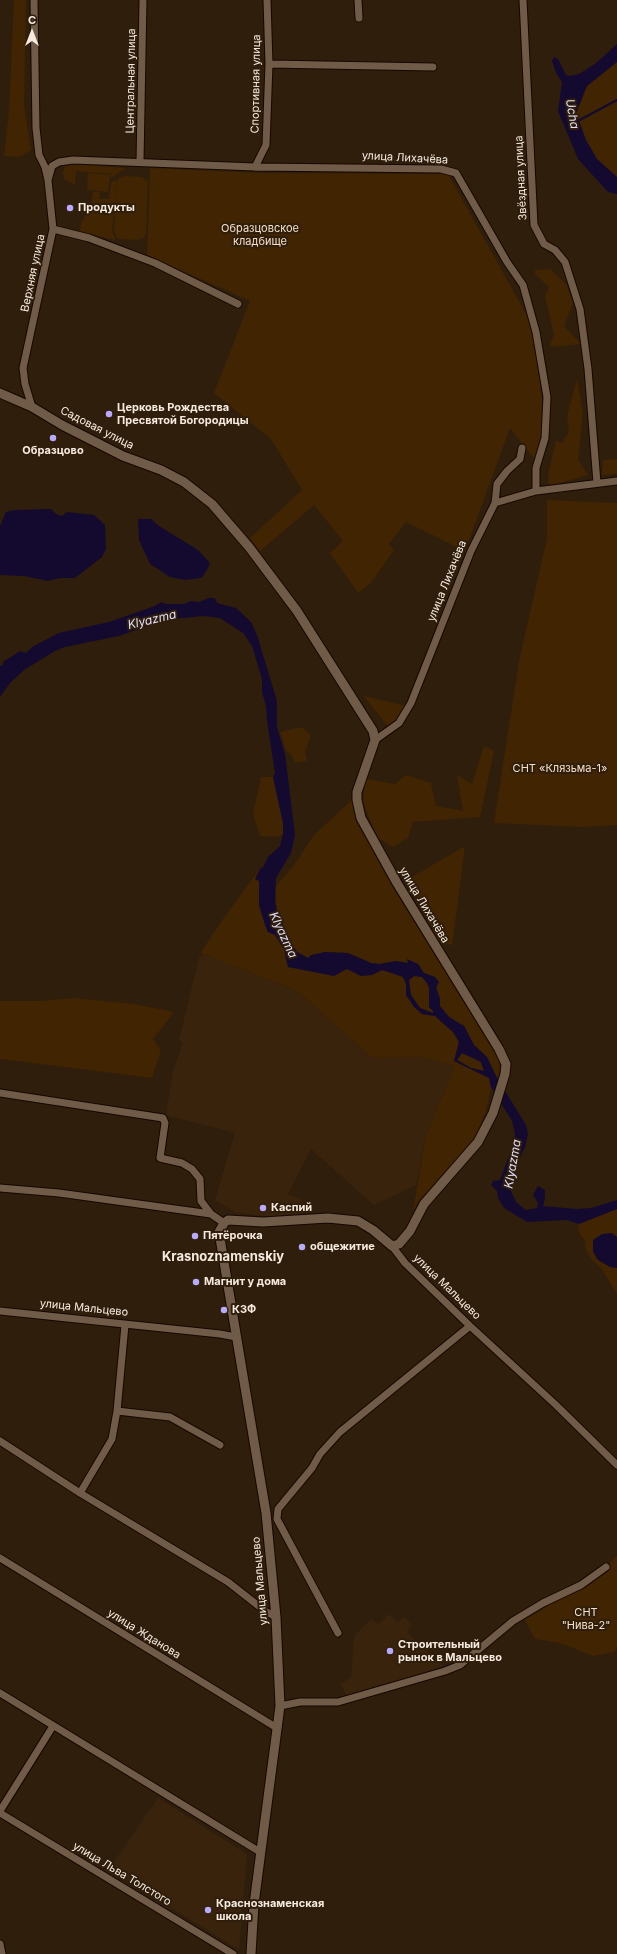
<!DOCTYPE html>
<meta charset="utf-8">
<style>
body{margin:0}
#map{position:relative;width:617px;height:1954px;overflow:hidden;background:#2f1e0c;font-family:Inter,sans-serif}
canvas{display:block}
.north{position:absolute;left:12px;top:12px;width:40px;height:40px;-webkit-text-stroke:3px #2f1e0c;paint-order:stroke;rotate:0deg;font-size:11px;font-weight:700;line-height:16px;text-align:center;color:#f6eadf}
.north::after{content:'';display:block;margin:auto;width:14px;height:18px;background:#f6eadf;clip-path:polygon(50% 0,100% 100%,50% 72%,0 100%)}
</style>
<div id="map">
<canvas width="617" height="1954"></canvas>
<div class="north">С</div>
</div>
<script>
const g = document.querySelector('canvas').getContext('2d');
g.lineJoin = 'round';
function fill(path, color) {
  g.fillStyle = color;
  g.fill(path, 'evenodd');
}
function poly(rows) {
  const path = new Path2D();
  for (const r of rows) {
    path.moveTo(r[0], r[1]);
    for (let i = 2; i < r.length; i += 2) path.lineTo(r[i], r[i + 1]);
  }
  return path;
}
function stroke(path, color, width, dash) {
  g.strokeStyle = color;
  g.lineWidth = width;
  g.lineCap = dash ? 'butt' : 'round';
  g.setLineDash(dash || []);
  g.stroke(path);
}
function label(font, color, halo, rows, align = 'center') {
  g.font = font + ' Inter,sans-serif';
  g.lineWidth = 4;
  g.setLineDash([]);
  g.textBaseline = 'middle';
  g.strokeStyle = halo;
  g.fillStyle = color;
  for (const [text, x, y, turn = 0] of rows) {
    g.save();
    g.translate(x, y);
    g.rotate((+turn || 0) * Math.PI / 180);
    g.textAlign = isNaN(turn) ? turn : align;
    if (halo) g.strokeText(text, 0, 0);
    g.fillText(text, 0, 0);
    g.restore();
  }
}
fill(poly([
 [203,954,297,991,369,1055,375,1058,420,1057,455,1066,426,1135,416,1185,374,1205,311,1149,288,1194,301,1199,300,1215,275,1218,235,1212,215,1200,235,1133,166,1115,173,1071,183,1043,179,1040,199,958],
 [389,1614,398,1622,404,1617,412,1625,407,1632,443,1666,347,1697,341,1684,351,1677,354,1636,371,1619,378,1624],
 [158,1798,247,1854,239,1950,109,1869]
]), '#3a230c');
fill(poly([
 [14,0,26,0,24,106,31,150,19,157,4,156,9,111],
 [617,62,617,177,597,159,586,140,576,113,587,86],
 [79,163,97,166,126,168,111,178,110,174,76,171,75,185,64,179,63,173,65,166],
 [150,168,260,173,448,174,539,337,538,369,544,416,536,461,510,428,465,551,406,522,389,544,394,550,370,584,358,593,330,553,343,541,314,505,260,551,250,538,302,490,271,439,214,393,250,301,147,255],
 [88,173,110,175,108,192,87,190],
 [124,176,142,177,148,182,146,233,143,238,138,240,118,239,114,232,116,184,119,178],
 [117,179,112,232,116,240,80,232,81,223,91,206,93,192,100,192,99,199,109,199,111,183],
 [550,269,566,284,573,303,564,326,581,344,552,347,550,344,554,335,545,296,549,287,535,274,535,270],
 [577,379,583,414,578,460,588,475,553,485,548,483,549,470,556,440,562,443,569,432,567,416],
 [617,459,617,474,602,475,603,460],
 [547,500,617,503,617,825,582,827,494,823,519,661,547,538],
 [364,696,407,706,396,723,388,727],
 [301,727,311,735,305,752,307,761,295,763,291,754,286,751,280,732],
 [484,746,494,751,480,817,413,822,408,838,393,847,378,838,363,803,365,779,395,784,406,775,431,783,436,806,463,811,457,775,472,784],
 [261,777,273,777,283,823,283,834,277,837,260,836,253,814],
 [352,800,356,821,367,841,394,889,498,1056,500,1069,497,1078,487,1057,474,1045,464,1026,449,1017,440,1006,435,977,424,973,418,964,407,960,408,963,396,961,379,964,371,963,348,953,325,952,309,958,297,953,283,930,283,920,280,919,277,912,275,887,294,865,314,835],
 [465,846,452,945,439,943,409,883,412,877],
 [260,869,255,879,259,881,259,905,268,932,275,935,284,950,288,967,347,969,361,976,372,975,382,970,403,976,406,984,406,995,422,1014,435,1016,453,1032,459,1042,454,1061,489,1078,491,1087,486,1111,474,1140,419,1200,413,1211,426,1135,455,1066,420,1057,375,1058,369,1055,297,991,203,954,201,952,225,916],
 [414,976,422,977,427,983,429,988,429,1007,433,1011,433,1013,420,1008,411,995,408,985,409,979],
 [73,998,134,1004,174,1012,153,1039,161,1050,152,1078,0,1059,0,1001,41,1001],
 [462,1053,481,1062,484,1071,471,1068,457,1060],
 [617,1209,617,1237,612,1233,610,1267,617,1268,617,1294,602,1269,592,1260,586,1250,585,1241,578,1231,579,1224],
 [617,1556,617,1647,614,1652,593,1656,560,1643,535,1639,525,1620,609,1568,608,1565]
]), '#412402');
fill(poly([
 [617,44,617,62,587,86,576,113,586,140,597,159,617,177,617,194,608,192,578,159,558,111,562,82,556,73,552,61,554,57,558,59,566,75,569,76,579,74,595,64],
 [51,509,56,514,62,516,67,512,94,515,105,525,106,549,102,557,75,578,60,578,48,581,24,576,0,575,0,526,6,512,15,510],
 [138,519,151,519,159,526,198,550,210,563,206,572,201,578,185,580,170,577,150,564,139,540],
 [209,598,215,598,217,603,236,608,251,622,257,635,277,701,277,727,285,754,295,835,291,853,276,878,275,901,277,912,280,918,283,919,283,930,297,952,308,958,311,955,325,952,348,953,371,963,379,964,396,961,408,963,407,959,418,964,424,973,435,977,439,982,436,988,440,998,440,1006,449,1017,464,1026,474,1045,487,1057,497,1078,526,1125,528,1134,525,1147,512,1174,510,1189,516,1202,526,1210,537,1208,538,1203,533,1195,538,1186,545,1190,545,1198,543,1206,577,1209,591,1208,617,1200,617,1209,579,1224,567,1220,527,1222,504,1208,498,1198,497,1191,491,1185,493,1181,500,1180,514,1143,515,1133,512,1121,491,1087,489,1078,454,1061,459,1042,453,1032,435,1016,422,1014,414,1007,406,995,406,984,403,977,382,970,372,975,361,976,347,969,334,976,288,967,284,950,275,935,268,932,265,925,259,905,259,881,255,879,260,869,264,866,268,857,280,846,283,834,283,823,273,777,275,773,267,721,266,706,262,692,262,679,252,646,243,633,220,618,203,616,164,620,119,636,65,647,55,651,24,670,10,683,0,697,0,666,3,665,3,662,20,651,26,653,32,647,59,633,109,622,155,606,161,602,165,604,185,604,190,601,199,602],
 [414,976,422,977,427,983,429,988,429,1007,433,1011,433,1013,420,1008,411,995,409,980],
 [462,1053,481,1062,484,1071,471,1068,457,1060],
 [612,1233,617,1237,617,1268,610,1267,598,1260,593,1252,593,1240,602,1234]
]), '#140a2f');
stroke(poly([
 [576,122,617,100]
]), '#140a2f', 2);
const minor = poly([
 [358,0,359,18],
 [523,0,534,225,544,244,555,250,565,262,580,309,588,369,597,483],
 [269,64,433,67],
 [140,162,143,0],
 [255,167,266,145,269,64,267,0],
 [48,180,52,166,59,162,73,160,255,167,441,169,456,173,507,262,523,285,536,332,547,397,545,438,536,468,536,491],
 [53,229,89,238,155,263,238,304],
 [32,407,25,384,23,368,53,229,48,180,45,167,39,155,36,128,34,0],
 [495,503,536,491,617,481],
 [375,740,399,723,411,703,471,551,495,503,497,484,507,471,520,459,522,448],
 [0,1093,163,1118,165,1123,160,1158,182,1163,192,1169,200,1179,201,1201,211,1214],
 [0,1188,59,1193,211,1214,224,1223],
 [392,1246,405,1263,470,1326,556,1405,617,1465],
 [0,1311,220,1334,236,1337],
 [117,1411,170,1417,220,1445],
 [0,1441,80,1493,228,1582,265,1611,276,1617],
 [80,1493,112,1439,117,1411,125,1325],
 [0,1558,277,1728],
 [338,1633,277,1519,278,1509,312,1468,320,1454,340,1432,470,1326],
 [0,1693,260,1852],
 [280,1706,300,1702,338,1702,445,1671,460,1665,513,1621,543,1603,581,1585,606,1567],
 [0,1811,53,1726],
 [0,1813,233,1954],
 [0,1944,2,1954]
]);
const tertiary = poly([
 [0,393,32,407,62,425,123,456,161,470,184,482,212,504,249,547,297,611,373,731,375,740,357,792,357,800,361,818,397,883,499,1049,506,1064,505,1074,493,1113,478,1142,424,1204,410,1231,399,1244,392,1246,373,1230,358,1221,328,1218,263,1222,228,1220,224,1223,219,1232,266,1513,276,1617,280,1706,254,1904,251,1954]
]);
stroke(minor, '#160700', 9);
stroke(tertiary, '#160700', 11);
stroke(minor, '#705b48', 7);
stroke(tertiary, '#705b48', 9);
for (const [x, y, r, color] of [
 [70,208,4,"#b8abf7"],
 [109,414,4,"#b8abf7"],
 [53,438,4,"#b8abf7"],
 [263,1208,4,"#b8abf7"],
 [195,1236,4,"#b8abf7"],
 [302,1247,4,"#b8abf7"],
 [196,1282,4,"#b8abf7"],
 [224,1310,4,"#b8abf7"],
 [390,1651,4,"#b8abf7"],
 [208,1910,4,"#b8abf7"]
]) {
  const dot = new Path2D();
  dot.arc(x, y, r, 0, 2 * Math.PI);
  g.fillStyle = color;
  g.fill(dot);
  stroke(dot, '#2f1e0c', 1.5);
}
label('11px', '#f6eadf', '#2f1e0c', [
 ["Центральная улица",131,81,-89],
 ["Спортивная улица",256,84,-89],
 ["улица Лихачёва",405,158,3],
 ["Звёздная улица",521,178,-93],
 ["Верхняя улица",33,273,-78],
 ["Садовая улица",97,428,27],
 ["улица Лихачёва",447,581,-68],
 ["улица Лихачёва",424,905,59],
 ["улица Мальцево",447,1287,44],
 ["улица Мальцево",84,1308,6],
 ["улица Мальцево",260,1581,-95],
 ["улица Жданова",144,1634,32],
 ["улица Льва Толстого",122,1874,31]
]);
label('bold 11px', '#f6eadf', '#2f1e0c', [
 ["Продукты",78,208],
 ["Церковь Рождества",117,408],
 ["Пресвятой Богородицы",117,421],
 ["Образцово",53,451,"center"],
 ["Каспий",271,1208],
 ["Пятёрочка",203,1236],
 ["общежитие",310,1247],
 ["Магнит у дома",204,1282],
 ["КЗФ",232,1310],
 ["Строительный",398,1645],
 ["рынок в Мальцево",398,1658],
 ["Краснознаменская",216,1904],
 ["школа",216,1917]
], 'left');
label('11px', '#f6dec8', '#2f1e0c', [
 ["Образцовское",260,229],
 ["кладбище",260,242],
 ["СНТ «Клязьма-1»",560,769],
 ["СНТ",586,1613],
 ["\"Нива-2\"",586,1626]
]);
label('italic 12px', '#e2defc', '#2f1e0c', [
 ["Ucha",572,114,80],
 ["Klyazma",152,620,-13],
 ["Klyazma",283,935,65],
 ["Klyazma",513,1164,-80]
]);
label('bold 13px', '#f6eadf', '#2f1e0c', [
 ["Krasnoznamenskiy",223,1257]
]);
</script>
